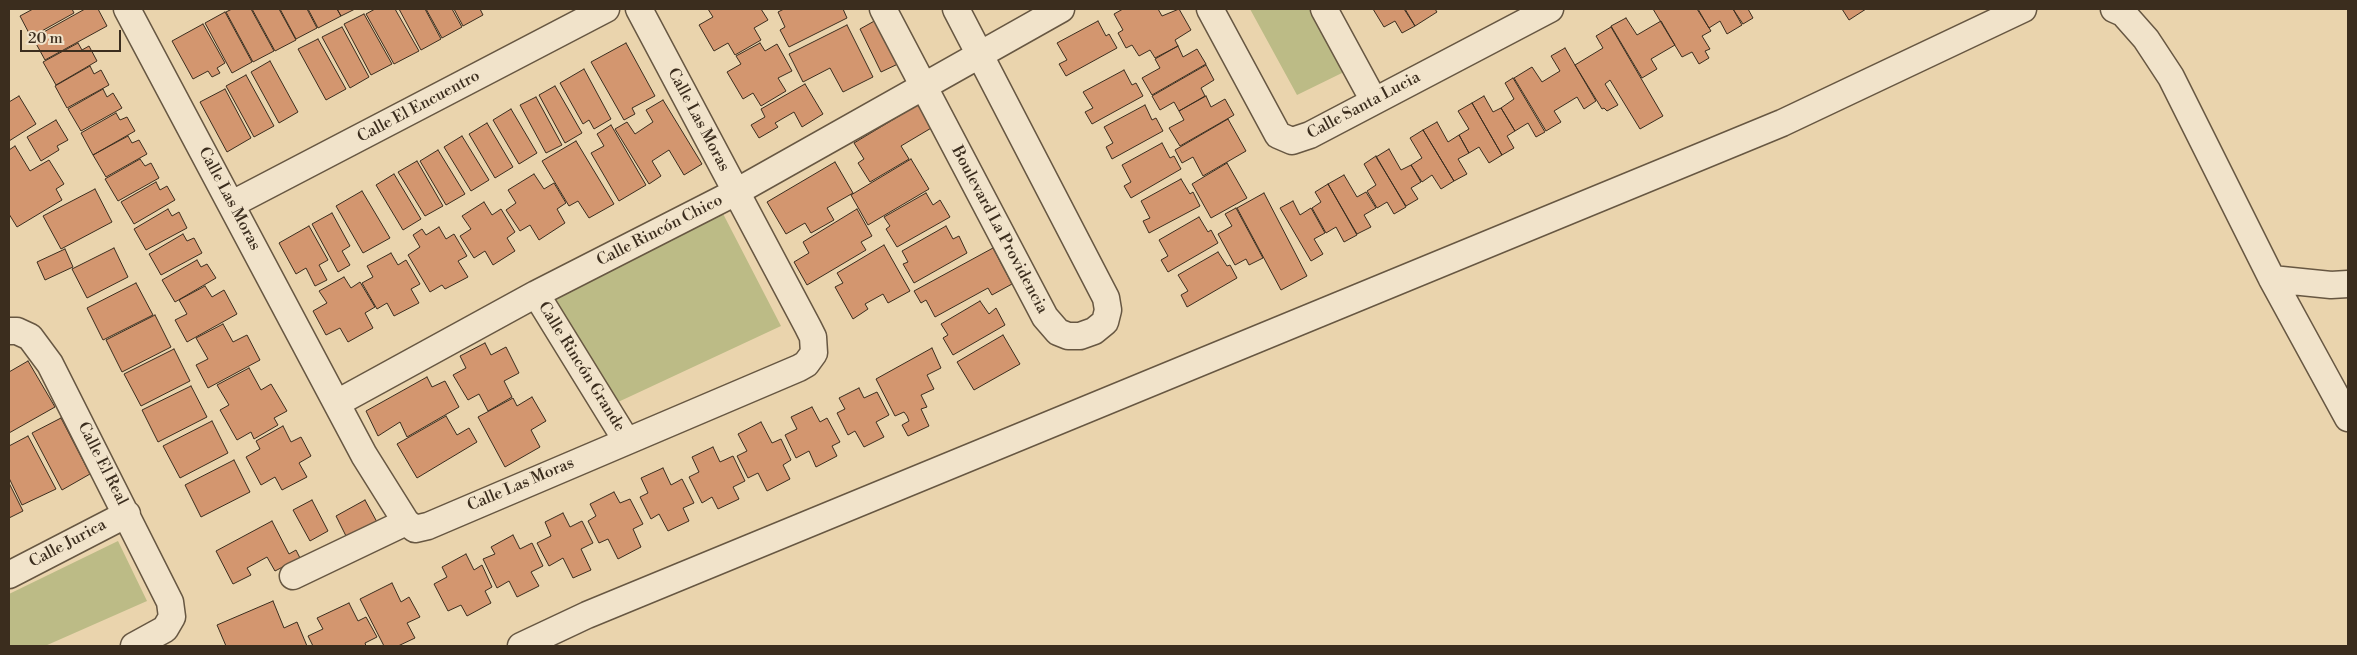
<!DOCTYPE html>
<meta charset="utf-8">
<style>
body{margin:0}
#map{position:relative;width:2357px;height:655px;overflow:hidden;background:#ead4ad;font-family:"Libre Bodoni",serif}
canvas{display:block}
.frame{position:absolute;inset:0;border:10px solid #3b2d1e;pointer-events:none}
.scale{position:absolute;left:20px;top:30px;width:101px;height:22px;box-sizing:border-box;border:2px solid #3b2d1e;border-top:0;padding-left:6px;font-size:15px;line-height:18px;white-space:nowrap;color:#3b2d1e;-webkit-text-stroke:4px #f1e3ca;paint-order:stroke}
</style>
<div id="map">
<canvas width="2357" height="655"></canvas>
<div class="frame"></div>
<div class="scale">20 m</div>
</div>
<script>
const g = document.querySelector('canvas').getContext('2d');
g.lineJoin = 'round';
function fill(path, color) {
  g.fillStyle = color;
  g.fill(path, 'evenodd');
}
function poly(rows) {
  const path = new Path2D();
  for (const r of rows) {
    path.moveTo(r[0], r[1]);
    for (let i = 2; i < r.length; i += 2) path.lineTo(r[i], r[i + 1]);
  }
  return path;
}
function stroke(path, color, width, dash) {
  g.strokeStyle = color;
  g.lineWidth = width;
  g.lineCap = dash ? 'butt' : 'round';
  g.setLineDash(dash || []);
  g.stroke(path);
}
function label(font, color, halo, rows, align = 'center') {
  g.font = font + ' "Libre Bodoni",serif';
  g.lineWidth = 4.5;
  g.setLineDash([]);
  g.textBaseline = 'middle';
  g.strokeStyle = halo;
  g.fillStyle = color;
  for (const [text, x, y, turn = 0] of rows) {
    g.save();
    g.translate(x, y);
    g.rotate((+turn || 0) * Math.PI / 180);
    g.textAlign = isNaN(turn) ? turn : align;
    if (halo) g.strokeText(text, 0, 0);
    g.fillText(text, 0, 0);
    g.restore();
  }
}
fill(poly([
 [1250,9,1311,9,1344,72,1297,95],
 [718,204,781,326,616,403,552,296],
 [118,541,147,601,45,646,9,646,9,594]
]), '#bcbb86');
const building = poly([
 [33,9,72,9,74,13,31,37,20,16,33,9],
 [85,9,98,9,107,26,45,60,33,38,85,9],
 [232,9,251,9,274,51,253,62,226,12,232,9],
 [252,9,279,9,296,40,275,51,252,9],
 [280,9,307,9,317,28,296,39,280,9],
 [308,9,337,9,341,16,318,28,308,9],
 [337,9,355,9,341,16,337,9],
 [375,9,395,9,419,51,394,64,366,14,375,9],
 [399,9,425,9,441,39,421,50,399,9],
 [426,9,452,9,462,27,442,38,426,9],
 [454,9,480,9,483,15,463,26,454,9],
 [708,9,761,9,768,20,754,28,761,40,735,55,728,43,714,51,699,25,713,17,708,9],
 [784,9,843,9,847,18,789,47,780,30,785,27,778,12,784,9],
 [1123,9,1158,9,1162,16,1179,9,1191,30,1175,40,1178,46,1155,58,1150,50,1139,56,1132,45,1126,48,1118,33,1123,30,1114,14,1123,9],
 [1373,9,1404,9,1415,26,1402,33,1395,21,1384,27,1373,9],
 [1405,9,1435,9,1437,12,1415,26,1405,9],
 [1653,9,1697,9,1711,31,1702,36,1710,49,1705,51,1709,58,1699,64,1692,52,1682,57,1653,9],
 [1698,9,1733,9,1742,25,1727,34,1720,21,1709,28,1698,9],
 [1733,9,1748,9,1753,18,1743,24,1733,9],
 [1842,9,1866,9,1849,20,1842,9],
 [225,12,252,62,232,73,205,23,225,12],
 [364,14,392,64,371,75,344,24,364,14],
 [1626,18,1637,35,1661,21,1675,45,1651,59,1657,69,1642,78,1611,26,1626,18],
 [878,19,900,63,881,72,860,29,878,19],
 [1098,21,1106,36,1109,34,1117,48,1066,76,1059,64,1067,60,1057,43,1098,21],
 [203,24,225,63,217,68,220,73,212,77,208,71,193,79,172,41,203,24],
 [847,25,873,77,843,92,830,68,803,82,789,54,847,25],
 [342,27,369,77,350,88,322,37,342,27],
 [1611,27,1663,116,1640,129,1610,80,1605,84,1618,105,1607,111,1604,108,1602,109,1575,65,1603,48,1596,36,1611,27],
 [318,39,346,89,326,100,298,49,318,39],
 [78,43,82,50,89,46,97,61,56,85,43,62,78,43],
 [626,43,655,96,632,108,635,114,624,120,591,62,626,43],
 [760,43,765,51,777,44,792,71,778,78,786,91,761,106,753,93,743,99,727,72,741,64,736,56,760,43],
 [1178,46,1183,57,1197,49,1206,64,1152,95,1142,78,1160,68,1155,59,1178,46],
 [1565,48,1596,101,1584,109,1577,97,1554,111,1561,122,1546,131,1514,78,1532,67,1542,82,1560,71,1551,56,1565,48],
 [270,61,298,112,279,123,251,72,270,61],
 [1206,65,1214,80,1201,88,1205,96,1179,111,1174,102,1160,110,1152,96,1206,65],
 [90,66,94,74,101,70,109,85,67,108,55,86,90,66],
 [584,69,611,119,594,129,589,120,583,124,560,83,584,69],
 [1124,70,1132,85,1136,83,1143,96,1092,124,1085,112,1093,108,1083,92,1124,70],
 [246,75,274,126,254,137,226,86,246,75],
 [1513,78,1545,132,1536,137,1528,123,1515,131,1501,108,1514,99,1505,83,1513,78],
 [805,84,823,114,802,127,794,112,775,123,778,127,759,138,751,125,765,117,761,109,805,84],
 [555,86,582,133,565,143,539,95,555,86],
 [103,89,107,97,113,93,122,108,81,131,68,109,103,89],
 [225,89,251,138,227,152,200,102,225,89],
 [19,96,36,124,9,141,9,102,19,96],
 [1206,96,1211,107,1225,99,1234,115,1180,146,1169,128,1184,120,1179,111,1206,96],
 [1484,96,1493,112,1501,108,1515,131,1507,136,1514,148,1502,155,1472,103,1484,96],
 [536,97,562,145,546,153,520,105,536,97],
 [663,100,702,164,684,175,669,150,652,161,661,176,649,184,615,129,627,122,635,134,653,122,646,110,663,100],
 [924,101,938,124,901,146,909,159,870,182,858,163,864,159,854,143,924,101],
 [1472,103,1502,155,1489,163,1479,147,1469,153,1459,135,1469,129,1458,111,1472,103],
 [1145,105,1152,120,1156,118,1163,131,1112,159,1106,147,1113,143,1104,127,1145,105],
 [511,109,537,153,519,164,493,120,511,109],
 [116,113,120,120,127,117,135,131,93,155,81,133,116,113],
 [1228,119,1246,151,1203,176,1193,157,1182,163,1175,150,1228,119],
 [56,120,68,140,57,146,59,150,41,161,27,137,56,120],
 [1437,122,1448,142,1459,135,1469,153,1458,159,1467,174,1454,181,1423,130,1437,122],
 [487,123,513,167,495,178,469,134,487,123],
 [611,125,646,185,619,201,591,153,604,146,597,134,611,125],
 [1423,130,1454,181,1441,189,1432,175,1422,182,1411,165,1422,158,1410,138,1423,130],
 [128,136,132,143,139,140,147,154,106,177,93,155,128,136],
 [462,136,489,180,471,191,444,147,462,136],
 [576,141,614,204,589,218,578,201,569,206,542,161,576,141],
 [1162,143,1170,158,1174,156,1181,169,1131,198,1124,186,1131,182,1122,165,1162,143],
 [15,146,30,171,49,160,64,184,56,189,62,200,17,227,9,214,9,150,15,146],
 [1389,149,1401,170,1411,165,1421,182,1411,188,1418,199,1406,206,1376,157,1389,149],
 [438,150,465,194,446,205,420,161,438,150],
 [1376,156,1406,207,1394,214,1387,202,1377,208,1367,191,1376,185,1364,164,1376,156],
 [140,159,145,166,151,163,159,178,118,201,105,179,140,159],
 [911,159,929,189,868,225,851,195,911,159],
 [417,161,443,206,425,216,398,172,417,161],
 [835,162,853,193,827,208,834,220,811,233,805,223,786,234,767,202,835,162],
 [1227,163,1247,198,1211,218,1192,184,1227,163],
 [394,174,421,219,403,230,376,185,394,174],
 [534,174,544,189,554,183,566,203,557,209,565,223,539,240,530,225,520,231,506,210,516,203,508,190,534,174],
 [1344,175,1357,197,1366,192,1376,208,1364,215,1371,227,1357,234,1328,184,1344,175],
 [1181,179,1190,194,1193,192,1200,206,1149,233,1143,221,1150,218,1141,201,1181,179],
 [156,182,160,190,167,186,175,200,134,224,121,202,156,182],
 [1328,184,1357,235,1344,242,1336,227,1326,233,1312,208,1321,202,1315,192,1328,184],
 [95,189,112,222,61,249,43,216,95,189],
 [362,191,390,238,363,253,336,206,362,191],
 [926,193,933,205,940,200,950,217,897,247,886,229,890,226,884,217,926,193],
 [1264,193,1307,276,1281,290,1237,208,1264,193],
 [1293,201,1300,215,1311,208,1325,233,1314,239,1323,254,1311,261,1280,208,1293,201],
 [484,202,492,215,501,209,515,232,507,238,515,251,493,265,485,251,474,258,460,236,471,229,462,216,484,202],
 [1236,208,1263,258,1249,265,1246,259,1235,265,1218,234,1232,226,1225,214,1236,208],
 [168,209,172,216,179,212,187,228,146,250,134,229,168,209],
 [857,209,872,236,861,242,866,250,807,285,794,262,809,253,803,242,857,209],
 [332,213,350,246,342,251,350,265,338,272,312,224,332,213],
 [1199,217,1208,232,1211,230,1218,243,1168,272,1161,260,1168,256,1159,240,1199,217],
 [309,226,328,260,319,265,327,280,315,286,306,268,296,274,279,243,309,226],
 [946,226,953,239,959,236,967,253,914,283,903,264,908,262,902,251,946,226],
 [439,227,446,239,454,234,467,256,458,261,468,277,445,289,442,285,430,292,408,255,420,247,413,235,422,229,426,235,439,227],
 [183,234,187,241,194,238,202,253,161,275,149,254,183,234],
 [884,245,910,291,888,303,883,294,865,304,868,309,853,319,835,287,843,283,837,273,884,245],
 [114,248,128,277,87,298,72,269,114,248],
 [993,248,1012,284,992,295,988,288,935,317,926,300,921,303,914,291,993,248],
 [65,249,73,267,45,280,37,262,65,249],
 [1218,252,1227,266,1230,265,1237,278,1187,307,1181,295,1188,291,1178,275,1218,252],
 [391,253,398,265,406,260,420,284,411,289,419,303,394,316,387,303,377,309,362,283,373,277,367,266,391,253],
 [197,260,201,267,207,264,216,278,175,302,162,280,197,260],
 [344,277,351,288,360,282,375,307,365,313,373,328,348,342,340,328,326,335,313,311,327,303,319,291,344,277],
 [136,283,153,315,103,340,87,308,136,283],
 [205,286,212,297,224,290,237,314,187,342,175,320,187,314,179,300,205,286],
 [980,301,989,314,996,308,1005,325,953,355,943,338,948,335,941,324,980,301],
 [155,315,171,347,122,372,106,340,155,315],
 [223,324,233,342,247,335,260,360,208,388,196,365,208,359,196,338,223,324],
 [1003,335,1020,364,974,390,957,362,1003,335],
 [485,343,491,355,506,347,519,373,504,381,512,397,488,411,479,394,468,400,453,375,466,368,460,356,485,343],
 [932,348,941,368,927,375,934,389,921,395,927,407,921,409,929,426,908,436,902,425,909,421,907,416,904,412,895,416,876,379,932,348],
 [174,349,190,381,141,406,124,374,174,349],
 [28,361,55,407,9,433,9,372,28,361],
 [249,368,261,390,271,384,287,411,274,418,278,425,254,439,251,432,237,440,220,410,229,405,217,385,249,368],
 [427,377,432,387,445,381,459,407,407,437,400,422,378,436,366,411,427,377],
 [191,386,207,417,158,442,142,410,191,386],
 [859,388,864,398,877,392,889,415,876,422,884,437,864,447,855,431,848,435,837,413,845,409,839,398,859,388],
 [532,397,546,421,531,430,540,447,505,467,478,417,513,398,517,406,532,397],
 [812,407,820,422,827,418,840,442,832,446,837,456,816,467,809,451,796,458,785,435,797,429,791,417,812,407],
 [446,416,457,435,469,428,477,442,417,478,397,444,446,416],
 [61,418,90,474,62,490,32,433,61,418],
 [212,421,228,453,180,478,163,446,212,421],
 [761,422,772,443,781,439,791,460,783,465,790,479,767,491,758,473,748,478,737,456,747,451,738,434,761,422],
 [283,426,291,442,301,437,311,456,299,463,307,477,282,490,275,477,261,485,246,457,260,449,256,441,283,426],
 [28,436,56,489,22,505,9,478,9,446,28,436],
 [713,447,720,462,733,456,745,481,733,487,739,499,718,509,712,497,702,503,689,477,699,472,692,457,713,447],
 [234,460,250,492,201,517,185,485,234,460],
 [663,468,671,485,682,479,694,503,683,508,689,521,668,531,659,514,651,519,640,497,648,493,641,478,663,468],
 [9,483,23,511,9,518,9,483],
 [614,492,620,503,630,499,643,524,633,529,641,547,618,559,608,539,599,543,588,521,596,516,590,504,614,492],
 [312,500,328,531,310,541,293,510,312,500],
 [365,500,377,522,347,538,336,516,365,500],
 [563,513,570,527,582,521,593,543,581,549,591,570,573,578,563,558,549,566,537,543,551,536,545,522,563,513],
 [272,521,289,554,296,550,300,558,275,571,267,557,247,568,251,575,233,584,216,551,272,521],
 [513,535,520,549,532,543,543,566,531,572,539,586,517,597,509,581,497,588,483,559,495,554,491,547,513,535],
 [466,554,474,570,482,565,492,587,485,591,491,603,467,616,461,605,448,611,434,584,447,577,442,567,466,554],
 [392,583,401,602,409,597,420,617,407,623,415,638,398,646,384,646,360,599,392,583],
 [273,601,284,628,297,622,307,646,226,646,217,625,273,601],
 [349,603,358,621,366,617,377,637,365,643,366,646,313,646,308,636,323,629,317,618,349,603]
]);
fill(building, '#d3966f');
stroke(building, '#3b2d1e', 1);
const street = poly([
 [127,9,364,455,406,522,415,529,428,526,799,368,806,364,814,353,813,337,808,327,639,9],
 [883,9,1045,317,1058,332,1068,336,1080,336,1094,331,1105,322,1108,310,1106,298,956,9],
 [1210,9,1278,135,1292,141,1310,135,1550,9],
 [1324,9,1374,101],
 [2114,9,2123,13,2146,39,2171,77,2272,279,2348,418],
 [232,204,606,9],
 [2272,279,2331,285,2348,284],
 [536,294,626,440],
 [9,331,17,331,30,337,50,364,170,602,172,617,165,629,134,646],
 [337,403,536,294,736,192,1061,9],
 [9,575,127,514],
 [293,576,406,522],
 [521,646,587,615,1782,123,2023,9]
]);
stroke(street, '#675742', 29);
stroke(street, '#f1e3ca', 26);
label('16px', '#3b2d1e', '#f1e3ca', [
 ["Calle Santa Lucia",1364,106,-28],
 ["Calle El Encuentro",419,107,-28],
 ["Calle Las Moras",698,120,62],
 ["Calle Las Moras",229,199,62],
 ["Boulevard La Providencia",999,230,62],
 ["Calle Rincón Chico",660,231,-27],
 ["Calle Rincón Grande",581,367,58],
 ["Calle El Real",102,464,63],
 ["Calle Las Moras",521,485,-23],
 ["Calle Jurica",68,544,-28]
]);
</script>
